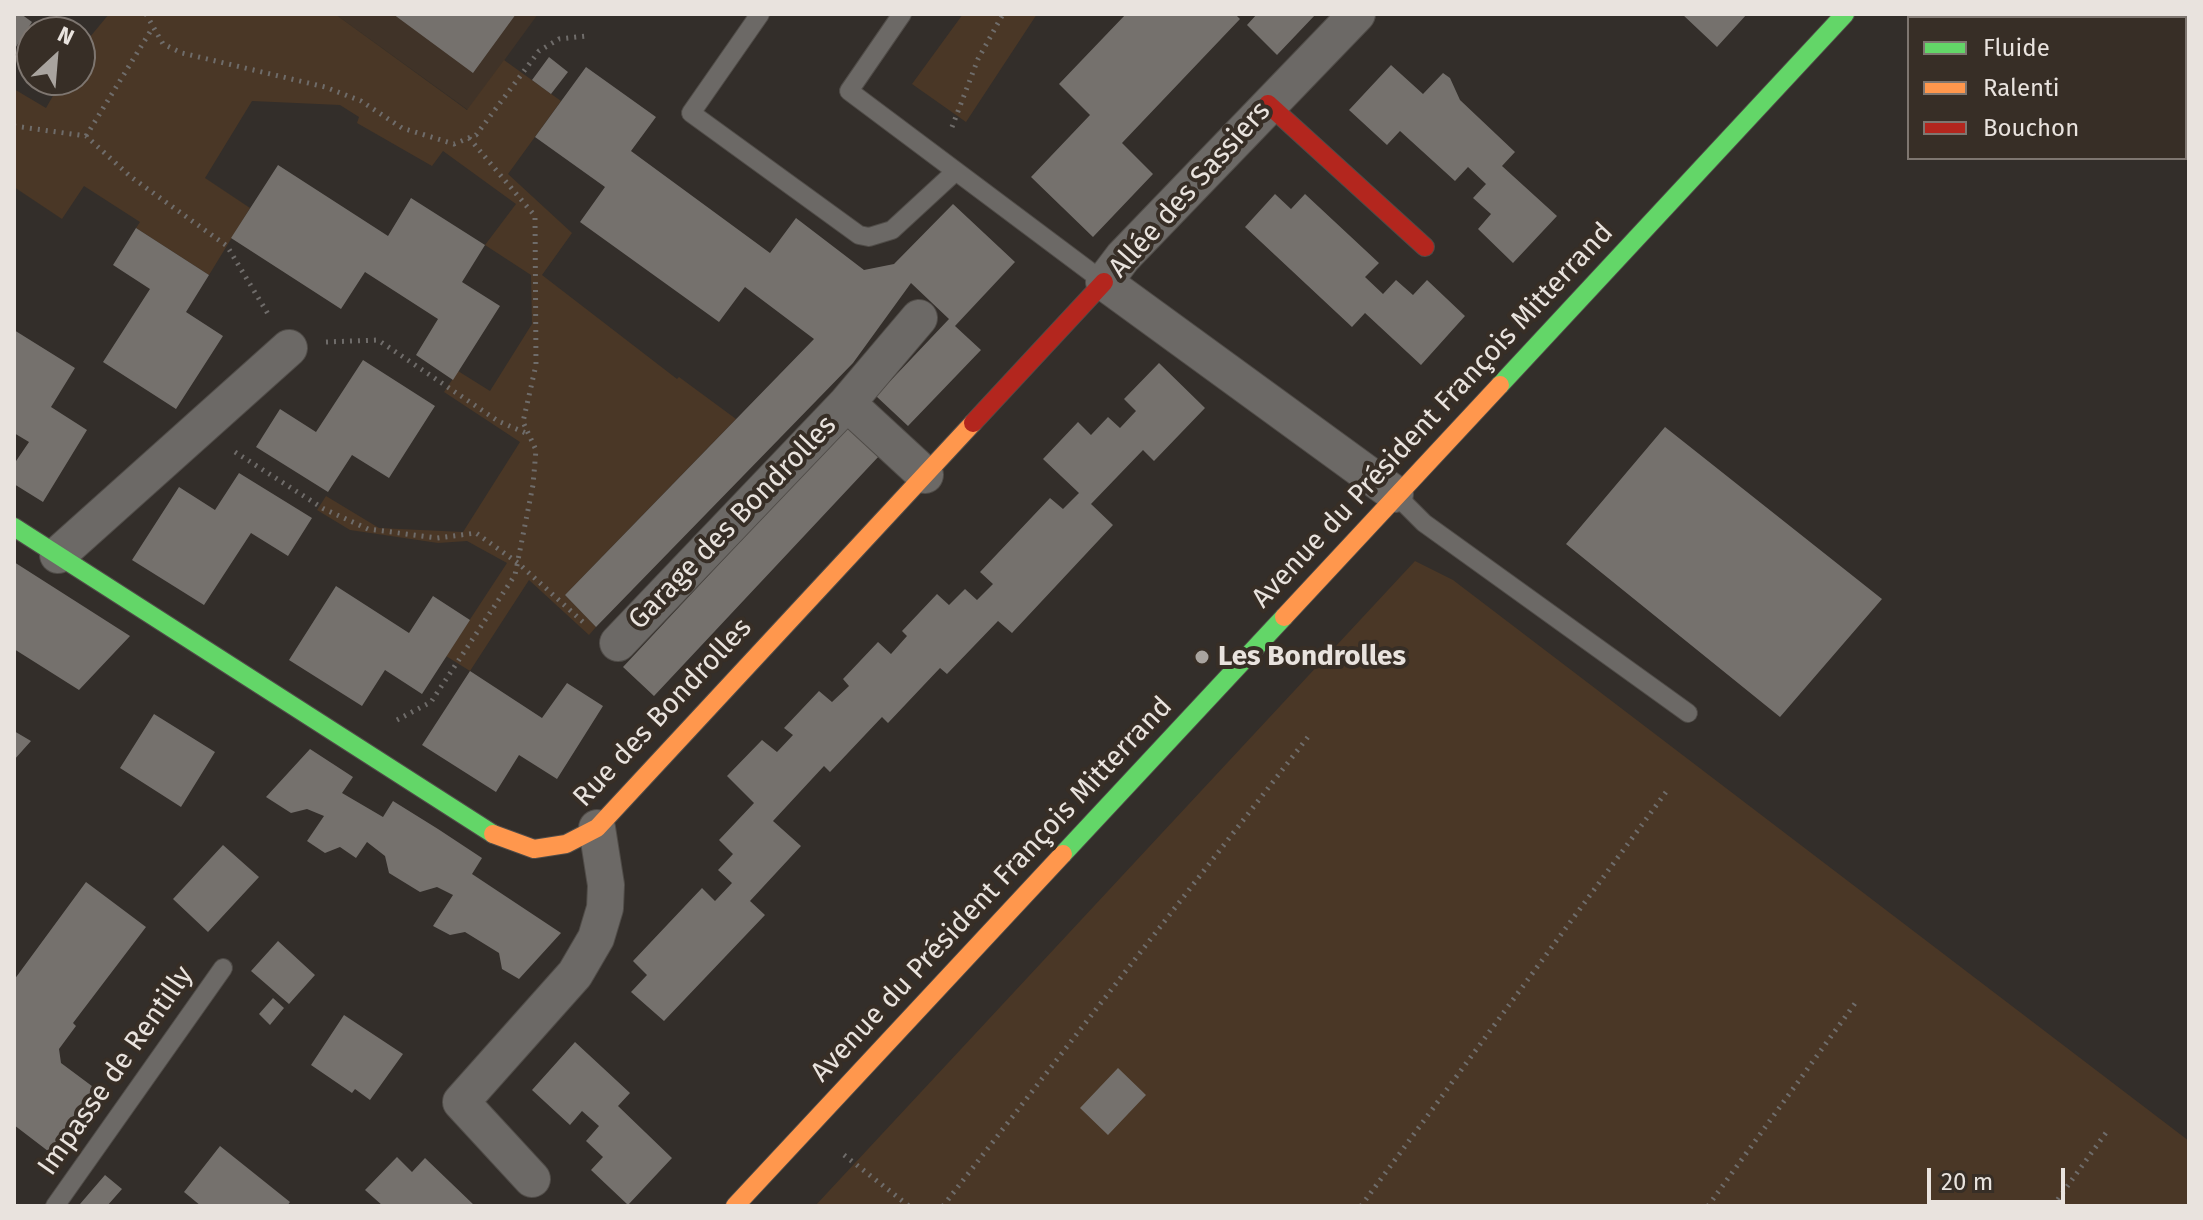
<!DOCTYPE html>
<meta charset="utf-8">
<style>
body{margin:0}
#map{position:relative;width:2203px;height:1220px;overflow:hidden;background:#332e2a;font-family:"Fira Sans",sans-serif}
canvas{display:block}
.frame{position:absolute;inset:0;border:16px solid #e9e3de;pointer-events:none}
.legend{position:absolute;left:1907px;top:16px;width:280px;height:144px;box-sizing:border-box;background:#372e26;border:2px solid #7e7670;margin:0;padding:10px 14px;list-style:none;font-size:24px;color:#e9e3de}
.legend li{display:flex;align-items:center;gap:16px;height:40px}
.legend b{width:40px;border:2px solid #7e7670}
.north{position:absolute;left:16px;top:16px;width:80px;height:80px;box-sizing:border-box;background:#372e26;border:2px solid #7e7670;border-radius:50%;rotate:26deg;font-size:22px;font-weight:700;line-height:32px;text-align:center;color:#e9e3de}
.north::after{content:'';display:block;margin:auto;width:28px;height:36px;background:#a9a49f;clip-path:polygon(50% 0,100% 100%,50% 72%,0 100%)}
.scale{position:absolute;left:1927px;top:1168px;width:138px;height:36px;box-sizing:border-box;border:4px solid #e9e3de;border-top:0;padding-left:10px;font-size:24px;line-height:28px;white-space:nowrap;color:#e9e3de;-webkit-text-stroke:6px #372e26;paint-order:stroke}
</style>
<div id="map">
<canvas width="2203" height="1220"></canvas>
<div class="frame"></div>
<ul class="legend">
<li><b style="height:10px;background:#63d668"></b>Fluide</li>
<li><b style="height:10px;background:#ff974d"></b>Ralenti</li>
<li><b style="height:10px;background:#b3261e"></b>Bouchon</li>
</ul>
<div class="north">N</div>
<div class="scale">20 m</div>
</div>
<script>
const g = document.querySelector('canvas').getContext('2d');
g.lineJoin = 'round';
function fill(path, color) {
  g.fillStyle = color;
  g.fill(path, 'evenodd');
}
function poly(rows) {
  const path = new Path2D();
  for (const r of rows) {
    path.moveTo(r[0], r[1]);
    for (let i = 2; i < r.length; i += 2) path.lineTo(r[i], r[i + 1]);
  }
  return path;
}
function stroke(path, color, width, dash) {
  g.strokeStyle = color;
  g.lineWidth = width;
  g.lineCap = dash ? 'butt' : 'round';
  g.setLineDash(dash || []);
  g.stroke(path);
}
function label(font, color, halo, rows, align = 'center') {
  g.font = font + ' "Fira Sans",sans-serif';
  g.lineWidth = 8;
  g.setLineDash([]);
  g.textBaseline = 'middle';
  g.strokeStyle = halo;
  g.fillStyle = color;
  for (const [text, x, y, turn = 0] of rows) {
    g.save();
    g.translate(x, y);
    g.rotate((+turn || 0) * Math.PI / 180);
    g.textAlign = isNaN(turn) ? turn : align;
    if (halo) g.strokeText(text, 0, 0);
    g.fillText(text, 0, 0);
    g.restore();
  }
}
fill(poly([
 [335,14,538,14,468,110]
]), '#403328');
fill(poly([
 [109,14,335,14,467,110,504,60,561,101,508,174,572,233,542,275,677,379,679,377,736,419,565,595,596,627,589,635,529,580,470,671,446,656,507,563,467,541,438,543,350,530,317,510,326,496,379,528,463,532,520,442,444,392,458,371,490,391,532,324,531,275,485,245,516,204,443,151,432,166,357,123,359,117,340,105,252,101,205,178,250,208,209,275,136,228,140,222,84,186,62,219,14,187,14,89,46,108,62,80,80,80,80,49],
 [963,14,1037,14,966,122,912,84],
 [1415,561,1453,580,2189,1141,2189,1206,815,1206]
]), '#4a3726');
fill(poly([
 [14,14,21,14,32,22,14,50],
 [393,14,516,14,473,73],
 [1126,14,1235,14,1240,19,1122,143,1153,174,1093,237,1031,177,1090,115,1059,84],
 [1257,14,1316,14,1277,55,1247,25],
 [1682,14,1747,14,1717,47],
 [549,57,568,72,551,94,532,80],
 [1391,65,1423,94,1443,73,1450,78,1460,100,1515,152,1502,166,1557,216,1513,263,1478,229,1491,214,1473,198,1486,184,1468,167,1455,181,1400,131,1387,145,1349,110],
 [586,67,656,117,631,151,770,253,796,218,864,270,894,264,953,204,1015,262,955,326,981,350,908,426,876,396,949,319,911,283,853,363,596,627,565,595,814,339,745,287,719,322,580,222,605,187,535,137],
 [278,165,388,236,411,198,485,245,462,282,500,306,453,380,416,355,438,319,365,272,341,309,231,238],
 [1275,194,1291,209,1305,194,1379,263,1365,277,1383,294,1396,280,1413,295,1427,280,1465,316,1421,365,1365,313,1352,327,1245,227],
 [136,228,209,275,186,312,223,336,176,409,103,362,150,289,113,265],
 [14,330,75,368,51,407,87,430,43,502,14,484,14,464,29,442,14,433],
 [363,360,435,406,389,478,352,455,328,492,256,447,280,409,316,432],
 [1159,363,1205,408,1154,461,1143,450,1091,504,1113,525,1012,633,998,621,947,674,940,668,888,723,882,717,830,772,824,766,773,821,801,846,750,901,765,915,664,1021,631,992,647,975,633,961,702,888,715,901,732,883,718,870,733,854,719,840,754,803,727,776,762,740,777,752,793,735,784,728,819,691,832,702,849,686,843,679,878,642,891,654,907,636,902,631,937,594,949,605,965,589,977,600,993,584,980,572,1050,498,1063,509,1079,493,1043,459,1078,422,1091,435,1108,417,1120,428,1136,411,1124,399],
 [849,425,880,455,654,696,623,667],
 [1665,427,1882,599,1780,717,1566,544],
 [239,473,312,518,288,556,251,533,204,605,132,560,179,487,215,510],
 [14,562,130,636,79,690,14,649],
 [336,586,409,633,433,596,470,620,422,694,385,670,362,706,289,660],
 [470,671,542,718,567,683,603,706,557,779,519,755,496,792,422,745],
 [154,714,215,752,181,807,120,768],
 [14,731,31,741,14,760],
 [310,749,353,777,342,793,383,817,393,801,438,829,482,858,472,874,561,933,519,979,502,969,499,953,465,932,450,935,433,926,453,895,437,887,420,892,389,873,385,856,367,842,356,858,340,847,325,853,307,841,324,816,307,809,291,813,266,797],
 [223,845,259,877,208,932,173,899],
 [86,882,146,927,73,1023,76,1026,59,1049,61,1063,108,1098,61,1161,14,1125,14,980],
 [278,941,315,975,289,1004,251,971],
 [273,998,284,1008,270,1025,259,1014],
 [344,1015,403,1054,370,1100,355,1089,352,1093,311,1065],
 [575,1042,630,1093,618,1106,672,1158,628,1205,591,1170,603,1157,586,1141,599,1126,582,1111,570,1125,532,1090],
 [1118,1068,1146,1095,1108,1135,1080,1108],
 [220,1146,290,1202,287,1206,201,1206,184,1192],
 [397,1157,412,1172,425,1158,475,1206,383,1206,365,1190],
 [105,1175,122,1189,107,1206,80,1204]
]), '#75716d');
const lane = poly([
 [760,14,691,113,859,235,869,237,892,230,956,171],
 [902,14,849,91,1104,282],
 [1397,496,1424,523,1688,713],
 [55,1206,223,968]
]);
const street = poly([
 [1357,14,1123,257,1104,282,1395,494],
 [919,318,847,403,925,475],
 [58,555,289,348],
 [618,643,847,403],
 [532,1179,461,1102,575,974,596,938,605,908,606,885,597,828]
]);
const fast = poly([
 [1500,385,1845,14],
 [14,527,493,834],
 [1063,854,1284,617]
]);
const slow = poly([
 [1284,617,1500,385],
 [493,834,534,849,566,844,597,828,973,423],
 [735,1206,1063,854]
]);
const jam = poly([
 [1268,104,1425,247],
 [973,423,1104,282]
]);
stroke(lane, '#504c48', 20);
stroke(street, '#504c48', 38);
stroke(fast, '#504c48', 20);
stroke(slow, '#504c48', 20);
stroke(jam, '#504c48', 20);
stroke(poly([
 [146,14,163,44,182,53,325,87,361,101,402,128,454,144,476,135,539,51,559,39,586,36],
 [14,126,86,136,131,177,227,246,268,314],
 [952,127,978,59,1003,14],
 [86,136,153,27],
 [326,342,378,340,498,421,528,434],
 [235,452,324,509,368,529,437,538,476,533,518,563,583,622],
 [397,720,431,702,515,575,533,485,536,450,523,422,536,365,535,216,469,138],
 [844,1155,909,1206],
 [943,1206,1311,733],
 [1361,1206,1669,788],
 [1708,1206,1856,1002],
 [2053,1206,2108,1130]
]), '#6f6c6a', 5, [2, 6]);
stroke(lane, '#6c6966', 18);
stroke(street, '#6c6966', 36);
stroke(fast, '#63d668', 18);
stroke(slow, '#ff974d', 18);
stroke(jam, '#b3261e', 18);
for (const [x, y, r, color] of [
 [1202,657,8,"#a9a49f"]
]) {
  const dot = new Path2D();
  dot.arc(x, y, r, 0, 2 * Math.PI);
  g.fillStyle = color;
  g.fill(dot);
  stroke(dot, '#372e26', 3);
}
label('28px', '#e9e3de', '#372e26', [
 ["Allée des Sassiers",1190,190,-48],
 ["Avenue du Président François Mitterrand",1433,416,-47],
 ["Garage des Bondrolles",733,523,-46],
 ["Rue des Bondrolles",663,713,-47],
 ["Avenue du Président François Mitterrand",992,890,-47],
 ["Impasse de Rentilly",116,1071,-55]
]);
label('bold 28px', '#e9e3de', '#372e26', [
 ["Les Bondrolles",1218,657]
], 'left');
</script>
